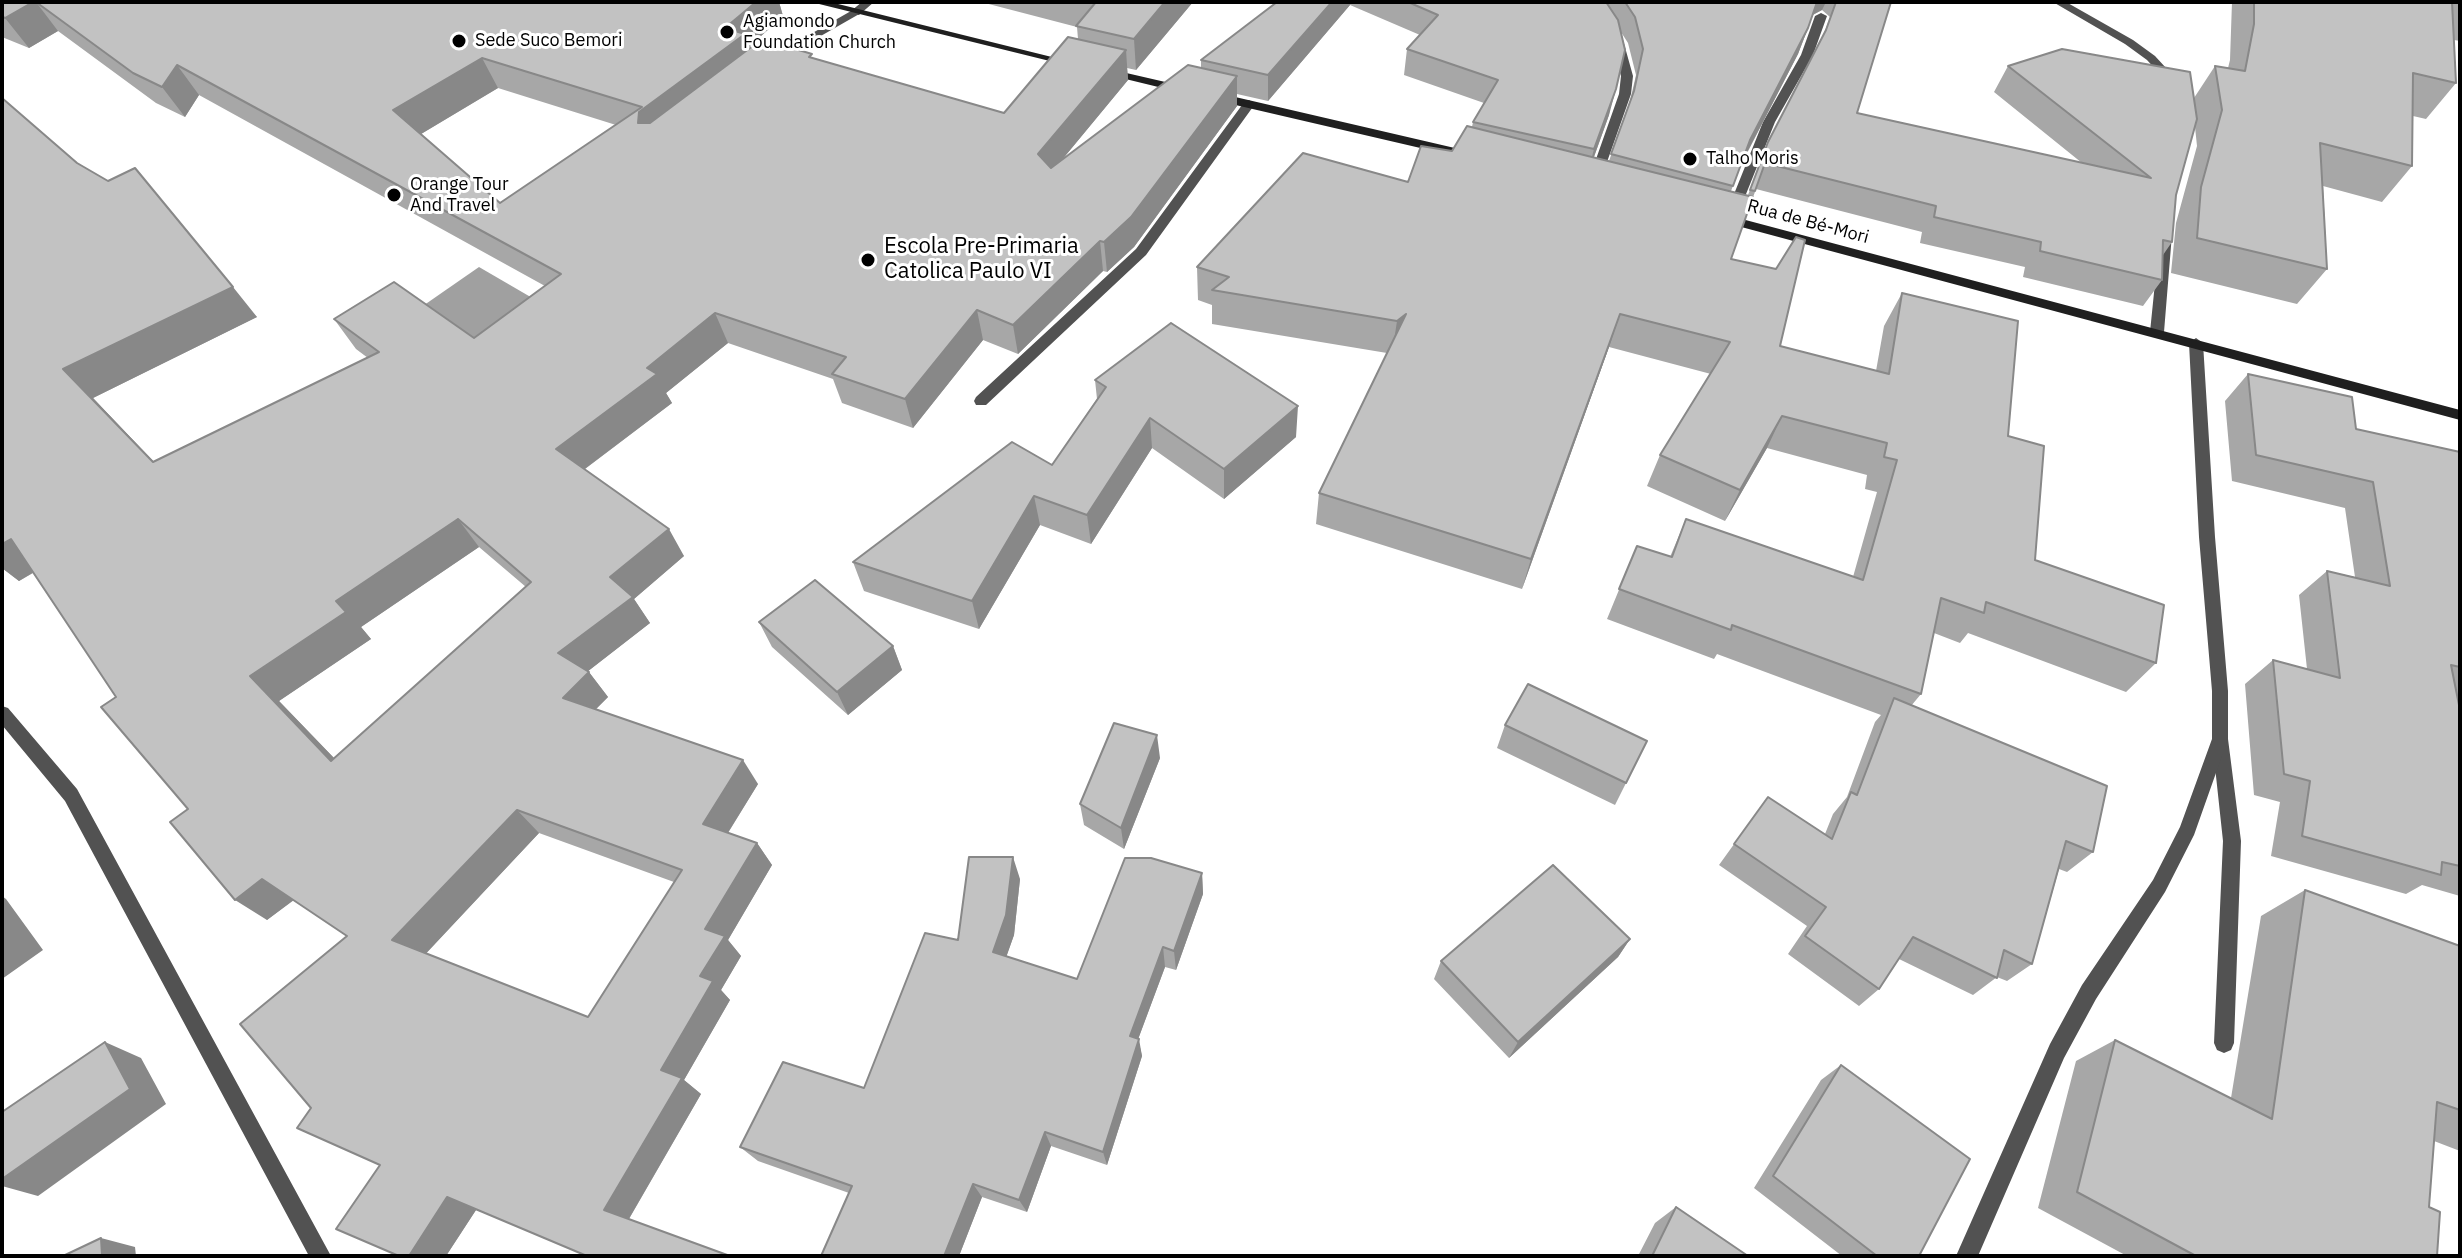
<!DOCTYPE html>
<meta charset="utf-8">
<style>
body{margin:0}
#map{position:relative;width:2462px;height:1258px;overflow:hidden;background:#fff;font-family:"IBM Plex Sans",sans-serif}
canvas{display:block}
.frame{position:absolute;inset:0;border:4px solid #000;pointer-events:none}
</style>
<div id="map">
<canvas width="2462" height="1258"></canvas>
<div class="frame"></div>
</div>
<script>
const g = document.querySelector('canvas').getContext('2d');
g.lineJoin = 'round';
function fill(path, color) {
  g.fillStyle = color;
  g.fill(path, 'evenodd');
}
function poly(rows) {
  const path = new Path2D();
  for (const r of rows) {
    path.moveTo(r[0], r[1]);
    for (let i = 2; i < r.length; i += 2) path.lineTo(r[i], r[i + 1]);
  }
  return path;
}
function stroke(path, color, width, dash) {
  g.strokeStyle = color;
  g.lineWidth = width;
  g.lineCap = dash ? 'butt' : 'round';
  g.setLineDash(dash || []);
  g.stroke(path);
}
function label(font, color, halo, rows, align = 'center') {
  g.font = font + ' "IBM Plex Sans",sans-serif';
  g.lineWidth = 6;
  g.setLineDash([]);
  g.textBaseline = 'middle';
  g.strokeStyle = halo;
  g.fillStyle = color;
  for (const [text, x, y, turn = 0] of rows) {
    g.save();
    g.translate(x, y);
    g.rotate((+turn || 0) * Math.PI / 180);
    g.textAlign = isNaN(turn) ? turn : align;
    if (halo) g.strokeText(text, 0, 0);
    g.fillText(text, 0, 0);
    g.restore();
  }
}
fill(poly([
 [479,267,553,310,491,355,417,310]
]), '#a0a0a0');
fill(poly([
 [851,11,861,13,777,61,767,59,851,11],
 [2220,732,2226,734,2228,739,2241,841,2234,1043,2231,1050,2224,1053,2217,1050,2214,1043,2223,841,2212,739,2214,734,2220,732]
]), '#525252');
fill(poly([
 [862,2,874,2,859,15,851,15,851,11,862,2],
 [2053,2,2066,2,2133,40,2155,56,2178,81,2168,83,2147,60,2125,44,2053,2],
 [1821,13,1827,16,1813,55,1775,122,1738,214,1732,218,1728,217,1726,214,1763,122,1801,55,1815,16,1821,13],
 [1617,37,1623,40,1633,76,1631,94,1601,179,1595,183,1589,179,1619,94,1621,76,1611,40,1617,37],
 [1249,100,1255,104,1146,255,986,405,976,405,974,401,976,397,1136,249,1245,101,1249,100],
 [2166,230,2172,234,2164,332,2157,337,2150,332,2160,234,2166,230],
 [2196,338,2203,343,2215,537,2228,691,2228,739,2194,835,2165,892,2096,999,2064,1058,1978,1256,1956,1256,2050,1044,2082,985,2153,880,2180,827,2212,739,2212,691,2199,537,2189,343,2196,338],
 [2,706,8,708,77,789,331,1256,309,1256,65,801,2,725,2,706]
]), '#525252');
fill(poly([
 [811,2,830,2,1076,63,1070,66,811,2],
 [1109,69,1187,87,1189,89,1183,93,1105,74,1105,70,1109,69],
 [1218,93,1472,152,1478,156,1472,160,1214,100,1212,97,1218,93],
 [1723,214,2460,410,2460,420,1719,221,1719,215,1723,214]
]), '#1f1f1f');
fill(poly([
 [2,2,779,2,783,16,749,47,749,49,813,58,1004,113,1078,39,1077,27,981,2,1193,2,1136,70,1127,68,1128,80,1061,161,1201,68,1201,60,1277,2,1891,2,1857,113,2082,163,1994,92,2008,66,2194,98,2215,66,2228,68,2230,60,2232,2,2460,2,2460,41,2454,40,2456,83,2426,119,2413,116,2412,166,2382,202,2323,186,2327,269,2297,304,2171,273,2176,223,2197,146,2195,127,2176,195,2172,242,2163,255,2162,280,2143,306,2023,277,2025,267,1920,243,1922,232,1756,189,1731,259,1780,346,1876,371,1884,326,1902,293,2008,436,2035,560,2156,663,2126,692,1968,633,1960,643,1934,633,1921,694,1911,706,2093,852,2067,872,2059,869,2032,964,2007,981,1997,977,1973,995,1899,959,1879,989,1859,1006,1788,954,1807,926,1719,865,1768,797,1825,834,1833,814,1847,797,1875,722,1881,715,1717,654,1714,659,1607,619,1637,546,1670,557,1686,519,1853,577,1877,492,1865,489,1867,475,1767,448,1725,521,1647,486,1660,455,1711,374,1609,347,1522,589,1316,524,1319,493,1387,353,1212,324,1212,305,1198,300,1197,267,1408,182,1452,151,1472,127,1473,122,1484,103,1404,75,1407,49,1420,35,1350,5,1268,101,1237,94,1237,106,1134,247,1107,272,1103,271,1018,354,983,340,913,428,842,403,833,379,728,343,666,393,672,403,585,469,684,556,634,599,650,623,588,671,608,697,596,709,758,784,728,833,757,843,772,865,728,940,741,956,721,990,730,1000,684,1080,701,1094,629,1219,476,1210,446,1256,399,1256,380,1165,311,1108,347,936,293,900,267,920,188,809,116,697,33,573,19,581,2,568,2,98,257,317,93,398,154,462,368,358,356,349,334,319,474,338,545,286,199,95,185,117,156,103,58,31,29,48,2,37],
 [1822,10,1830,17,1823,36,1768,142,1748,195,1731,191,1741,165,1798,54,1813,15],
 [1621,32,1628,43,1636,75,1630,101,1609,161,1594,157,1609,115],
 [498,88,616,125,500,203,421,134],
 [479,547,526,587,334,758,279,701,371,639,361,627],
 [539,833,674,882,588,1017,426,953],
 [2248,374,2356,429,2460,452,2460,699,2458,698,2460,711,2460,896,2422,885,2406,894,2271,856,2280,802,2254,795,2245,684,2273,660,2307,669,2299,595,2327,571,2355,577,2345,508,2232,481,2225,401],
 [1095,380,1296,437,1224,499,1152,448,1091,544,1040,525,979,629,864,591,853,562,1052,465,1097,399],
 [759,622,893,646,902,670,848,715,772,647],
 [1505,725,1626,783,1615,805,1497,748],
 [1160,758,1124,849,1084,825,1080,804],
 [1202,873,1203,894,1176,970,1165,967,1138,1039,1142,1056,1107,1165,1051,1146,1027,1212,982,1197,959,1256,821,1256,849,1193,758,1161,740,1147,864,1088,958,940,1020,879,1014,935,1006,957,1077,979],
 [2305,890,2460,946,2460,1151,2434,1141,2429,1207,2437,1256,2127,1256,2038,1208,2076,1061,2115,1040,2231,1098,2261,916],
 [1630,939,1618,957,1509,1058,1434,979,1441,961],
 [1841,1065,1919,1256,1842,1256,1754,1188,1821,1080],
 [1676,1207,1748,1256,1638,1256,1655,1223]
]), '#a7a7a7');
fill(poly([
 [33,2,36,2,58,31,29,48,5,18],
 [756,2,779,2,783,16,749,47,755,64,651,143,638,123,639,112,725,28],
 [1165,2,1193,2,1136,70,1134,39],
 [1332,2,1350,2,1350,5,1268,101,1268,75],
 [1817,2,1826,2,1822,10,1812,15],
 [1808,28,1798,54,1740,166,1750,140],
 [1126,50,1128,80,1042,184,1038,154],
 [482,58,498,88,411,140,393,110],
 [177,65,199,95,185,117,162,87],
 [1237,76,1237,106,1134,247,1107,272,1104,242],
 [1616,89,1609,115,1587,176,1594,149],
 [1100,241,1103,271,1018,354,1013,325],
 [233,287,257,317,93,398,181,491,63,369],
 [977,310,983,340,913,428,905,399],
 [715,313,728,343,666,393,672,403,574,477,556,449,647,368],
 [1406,314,1392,354,1397,321],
 [1620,314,1609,347,1522,589,1531,559],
 [1298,406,1296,437,1224,499,1224,469],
 [1782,416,1767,448,1725,521,1740,490],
 [1150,418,1152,448,1091,544,1087,515],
 [1034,496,1040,525,979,629,972,601],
 [458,519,479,547,361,627,371,639,279,701,359,784,331,761,250,676,336,601],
 [669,529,684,556,634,599,650,623,578,679,558,653,610,577],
 [11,539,44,566,19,581,2,568,2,544],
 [893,646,902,670,848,715,837,692],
 [589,672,608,697,583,722,563,698],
 [1157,735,1160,758,1124,849,1121,828],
 [743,760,758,784,719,847,703,824],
 [517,810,539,833,420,960,392,940],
 [757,843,772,865,728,940,741,956,721,990,730,1000,684,1080,701,1094,627,1222,604,1210,700,976,705,929],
 [1013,857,1020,879,1014,935,1001,972,993,952],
 [1202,873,1203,894,1176,970,1174,951],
 [262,879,294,900,267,920,235,900],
 [2,896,6,899,43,950,2,979],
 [1630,939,1618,957,1509,1058,1518,1042],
 [1163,947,1165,967,1133,1053,1130,1036],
 [1139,1039,1142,1056,1107,1165,1103,1152],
 [105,1042,141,1058,166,1104,38,1196,2,1186,2,1179],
 [1045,1132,1051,1146,1027,1212,1019,1200],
 [973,1184,982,1197,959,1256,944,1256],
 [447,1197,476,1210,446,1256,409,1256],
 [101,1238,135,1247,136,1256,102,1256]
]), '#888');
const building = poly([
 [2,2,33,2,5,18,2,16,2,2],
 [36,2,756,2,725,28,745,34,639,112,638,123,650,123,762,39,812,54,809,57,1004,113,1068,37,1126,50,1038,154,1051,168,1188,65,1237,76,1131,217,1104,242,1100,241,1013,325,977,310,905,399,832,374,846,357,715,313,647,368,657,374,556,449,669,529,610,577,633,597,558,653,589,672,563,698,743,760,703,824,757,843,705,929,725,936,700,976,713,981,661,1070,682,1078,604,1210,730,1256,587,1256,447,1197,409,1256,399,1256,336,1229,380,1165,297,1128,311,1108,240,1024,347,936,262,879,235,900,170,822,188,809,101,707,116,697,11,539,2,544,2,98,77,163,108,181,135,168,233,287,63,369,153,462,379,352,334,319,394,282,474,338,561,274,177,65,162,87,133,73,36,2],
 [482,58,642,107,500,203,393,110,482,58],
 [458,519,531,582,331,761,250,676,346,612,336,601,458,519],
 [517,810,682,870,588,1017,392,940,517,810],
 [1096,2,1165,2,1134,39,1076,26,1096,2],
 [1277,2,1332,2,1268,75,1201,60,1277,2],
 [1408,2,1606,2,1618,20,1625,50,1616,89,1594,149,1473,122,1498,80,1407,49,1438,15,1408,2],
 [1625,2,1817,2,1808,28,1750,140,1733,186,1611,154,1634,91,1643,49,1635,17,1625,2],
 [1836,2,1891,2,1857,113,2151,178,2008,66,2062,49,2190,72,2197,119,2176,195,2172,242,2163,240,2162,280,2040,251,2041,242,1934,217,1936,206,1765,163,1755,191,1750,190,1768,142,1826,30,1836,2],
 [2254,2,2452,2,2456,83,2413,73,2412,166,2320,143,2327,269,2197,238,2201,187,2222,110,2215,66,2245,71,2254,24,2254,2],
 [1467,126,1753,197,1731,259,1776,269,1796,237,1805,240,1780,346,1889,374,1902,293,2018,321,2008,436,2044,446,2035,560,2164,605,2156,663,1986,602,1984,613,1941,598,1921,694,1732,625,1731,630,1619,589,1637,546,1672,557,1686,519,1863,580,1897,460,1884,457,1887,443,1782,416,1740,490,1660,455,1730,342,1620,314,1531,559,1319,493,1406,314,1397,321,1212,290,1229,277,1197,267,1303,153,1408,182,1421,146,1452,151,1467,126],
 [1171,323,1298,406,1224,469,1150,418,1087,515,1034,496,972,601,853,562,1012,442,1052,465,1106,387,1095,380,1171,323],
 [2248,374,2352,397,2356,429,2460,452,2460,667,2451,665,2460,710,2460,866,2442,862,2441,875,2302,836,2310,781,2284,774,2273,660,2340,678,2327,571,2390,586,2373,482,2256,455,2248,374],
 [815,580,893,646,837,692,759,622,815,580],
 [1528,684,1647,741,1626,783,1505,725,1528,684],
 [1894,698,2107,786,2093,852,2066,841,2032,964,2004,950,1997,978,1913,937,1879,989,1805,936,1826,907,1734,844,1768,797,1832,839,1851,792,1857,795,1894,698],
 [1114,723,1157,735,1121,828,1080,804,1114,723],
 [969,857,1013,857,1006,915,993,952,1077,979,1125,858,1151,858,1202,873,1174,951,1163,947,1130,1036,1139,1039,1103,1152,1045,1132,1019,1200,973,1184,944,1256,821,1256,852,1186,740,1147,783,1062,864,1088,925,933,958,940,969,857],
 [1553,865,1630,939,1518,1042,1441,961,1553,865],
 [2305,890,2460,946,2460,1110,2437,1102,2429,1207,2440,1212,2437,1256,2196,1256,2077,1192,2115,1040,2272,1119,2305,890],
 [105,1042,130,1089,2,1179,2,1112,105,1042],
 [1841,1065,1970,1159,1919,1256,1877,1256,1773,1176,1841,1065],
 [1676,1207,1748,1256,1652,1256,1676,1207],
 [101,1238,102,1256,63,1256,101,1238]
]);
fill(building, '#c2c2c2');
stroke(building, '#888', 2);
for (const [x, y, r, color] of [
 [727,32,8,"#000"],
 [459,41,8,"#000"],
 [1690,159,8,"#000"],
 [394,195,8,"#000"],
 [868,260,8,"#000"]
]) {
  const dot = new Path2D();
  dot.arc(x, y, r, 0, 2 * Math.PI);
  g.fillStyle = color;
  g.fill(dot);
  stroke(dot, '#fff', 3);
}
label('18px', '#000', '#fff', [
 ["Agiamondo",743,22],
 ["Foundation Church",743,43],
 ["Sede Suco Bemori",475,41],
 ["Talho Moris",1706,159],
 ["Orange Tour",410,185],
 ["And Travel",410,206]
], 'left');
label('18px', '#000', '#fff', [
 ["Rua de Bé-Mori",1808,222,15]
]);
label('22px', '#000', '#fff', [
 ["Escola Pre-Primaria",884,247],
 ["Catolica Paulo VI",884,272]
], 'left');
</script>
